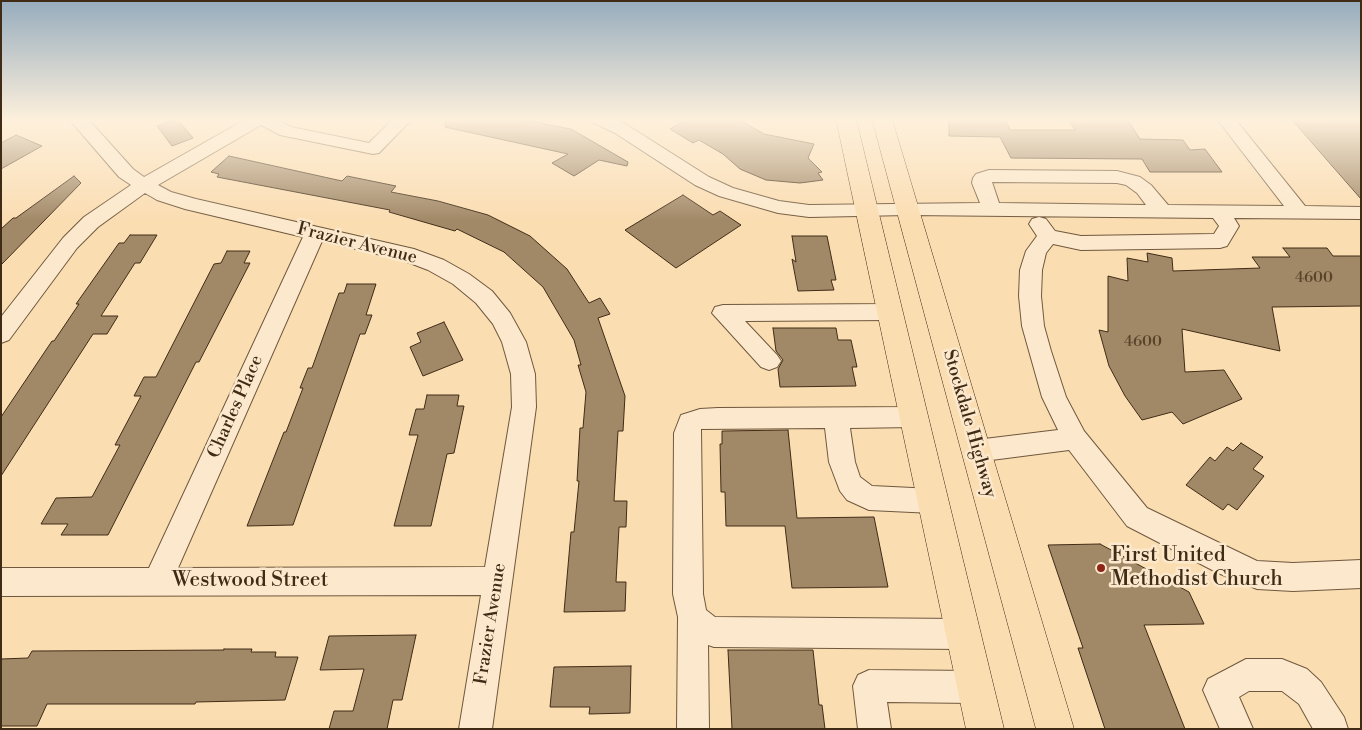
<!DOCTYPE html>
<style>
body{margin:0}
#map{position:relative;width:1362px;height:730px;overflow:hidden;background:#fbddb2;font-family:"Libre Bodoni",serif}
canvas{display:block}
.frame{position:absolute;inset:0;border:2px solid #402c16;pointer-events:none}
</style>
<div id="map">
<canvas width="1362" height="730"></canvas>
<div class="frame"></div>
</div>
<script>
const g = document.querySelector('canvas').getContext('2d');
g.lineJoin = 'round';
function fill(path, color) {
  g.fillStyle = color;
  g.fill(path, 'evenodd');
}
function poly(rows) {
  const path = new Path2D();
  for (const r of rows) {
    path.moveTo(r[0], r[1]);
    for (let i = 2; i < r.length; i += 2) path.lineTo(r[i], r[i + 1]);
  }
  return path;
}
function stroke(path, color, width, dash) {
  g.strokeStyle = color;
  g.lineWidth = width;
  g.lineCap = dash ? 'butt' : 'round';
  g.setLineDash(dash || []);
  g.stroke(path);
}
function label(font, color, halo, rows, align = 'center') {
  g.font = font + ' "Libre Bodoni",serif';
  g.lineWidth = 5;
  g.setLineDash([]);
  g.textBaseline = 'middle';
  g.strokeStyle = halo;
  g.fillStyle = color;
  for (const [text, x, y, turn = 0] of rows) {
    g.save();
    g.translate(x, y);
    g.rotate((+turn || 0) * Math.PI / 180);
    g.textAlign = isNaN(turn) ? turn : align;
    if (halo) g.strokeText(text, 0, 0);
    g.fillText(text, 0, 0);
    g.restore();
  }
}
const building = poly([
 [177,119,193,138,172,146,157,126,177,119],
 [446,119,520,119,571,129,628,162,627,166,599,160,574,176,552,163,568,154,445,127,446,119],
 [687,119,738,119,764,134,814,144,808,158,822,172,818,173,823,180,800,183,766,180,740,169,723,154,699,140,693,143,670,129,687,119],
 [949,119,1005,119,1010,130,1075,130,1068,119,1127,119,1140,139,1183,140,1190,150,1205,149,1222,172,1150,172,1142,159,1011,158,1000,137,949,136,949,119],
 [1361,119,1361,199,1292,120,1361,119],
 [16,135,42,146,1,169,1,143,16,135],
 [229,156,342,181,347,176,396,186,391,192,438,201,488,215,530,236,567,269,589,303,600,298,610,314,598,318,625,396,623,431,618,431,614,501,627,501,626,527,619,527,616,582,626,582,625,611,564,612,571,532,574,532,579,481,577,481,580,428,583,428,586,392,578,365,581,365,574,340,543,287,504,252,457,229,455,231,389,212,390,210,217,177,219,174,211,172,229,156],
 [74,176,81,183,1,265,1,229,13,218,16,218,74,176],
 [683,195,713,215,720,211,741,225,676,268,625,230,683,195],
 [130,235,157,235,140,263,135,263,101,316,118,316,107,334,93,334,1,476,1,417,52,341,54,341,79,304,76,304,107,260,119,243,124,243,130,235],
 [792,236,827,236,836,280,831,280,834,290,798,291,792,259,796,262,792,236],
 [1283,248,1327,248,1333,256,1361,256,1361,306,1272,307,1280,351,1182,329,1185,372,1224,370,1242,399,1183,424,1172,412,1142,420,1125,396,1109,366,1099,330,1108,332,1108,276,1128,281,1127,258,1148,262,1147,253,1172,258,1173,271,1260,268,1252,257,1290,257,1283,248],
 [227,251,250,251,244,263,250,263,199,362,196,362,108,535,61,535,68,524,41,524,56,498,92,497,120,445,115,445,141,396,134,396,144,377,156,377,214,264,221,263,227,251],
 [347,284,376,284,366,315,372,315,365,334,360,334,293,525,247,526,284,432,286,432,303,388,300,388,308,368,312,368,339,293,344,293,347,284],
 [444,322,463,360,423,376,410,347,421,342,417,333,444,322],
 [773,328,836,328,838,340,851,340,857,367,852,367,856,386,780,387,778,369,783,360,776,351,773,328],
 [427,395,459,395,457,406,464,406,454,453,447,454,431,526,394,526,418,435,409,435,416,409,424,409,427,395],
 [788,430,797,518,874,517,888,587,792,588,785,526,726,526,725,492,721,492,720,444,722,444,722,431,788,430],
 [1241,443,1263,457,1253,469,1264,476,1237,510,1228,504,1223,510,1186,485,1210,457,1215,461,1227,447,1233,451,1241,443],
 [1100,544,1189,592,1204,624,1144,625,1185,729,1105,729,1078,648,1083,648,1048,545,1100,544],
 [416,635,402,700,393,700,387,729,329,729,334,711,353,711,364,669,320,670,329,636,416,635],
 [224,649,252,649,251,652,276,652,275,657,298,657,285,700,196,702,195,704,47,704,37,726,1,726,1,659,28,658,32,651,224,650,224,649],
 [728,650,813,650,819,705,822,705,825,729,732,729,728,650],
 [631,666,630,713,589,714,590,707,550,707,554,667,631,666]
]);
fill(building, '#a18867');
stroke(building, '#402c16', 1);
const minor = poly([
 [69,119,88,119,133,169,144,177,246,119,276,119,291,127,369,143,393,119,412,119,379,153,373,154,280,135,261,125,158,185,171,192,196,199,414,249,444,260,469,274,492,291,510,313,526,342,535,374,536,407,492,729,459,729,481,595,1,596,1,568,149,568,303,237,185,209,157,200,145,193,98,227,77,248,9,340,1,343,1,317,63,238,84,217,131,185,119,177,69,119],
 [322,241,402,260,428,270,453,284,476,303,493,324,502,342,511,374,512,407,485,567,178,568,322,241],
 [591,119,614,119,627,125,709,177,733,188,779,201,809,205,980,203,972,183,973,178,976,174,989,170,1117,171,1140,177,1151,185,1168,205,1284,206,1217,119,1235,119,1305,206,1361,207,1361,219,1234,218,1239,226,1227,246,1220,248,1081,250,1053,244,1046,253,1042,270,1041,296,1044,326,1051,351,1066,397,1084,431,1147,508,1257,561,1293,563,1361,560,1361,588,1293,591,1257,589,1218,573,1127,526,1069,450,976,462,967,459,963,451,967,443,976,440,1058,430,1042,397,1022,326,1019,296,1020,270,1026,251,1037,236,1029,224,1032,219,1039,217,1046,219,1055,231,1081,236,1214,234,1219,226,1213,218,908,215,809,217,778,213,719,196,695,185,615,133,594,123,591,119],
 [992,182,1117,183,1126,185,1137,193,1146,205,999,203,992,182],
 [891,304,899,306,902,312,899,318,891,320,745,321,777,355,781,361,777,367,769,370,761,367,712,313,715,307,723,305,891,304],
 [914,407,923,410,927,417,923,424,914,427,850,428,855,462,860,477,872,486,933,489,943,492,947,501,943,510,933,513,869,510,847,500,840,491,829,462,825,428,701,429,703,594,706,610,715,617,963,619,974,623,978,634,974,645,963,649,714,647,708,645,709,729,677,729,678,617,673,594,674,433,681,415,700,409,718,408,914,407],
 [1246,659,1282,659,1307,669,1321,682,1344,717,1348,729,1313,729,1299,704,1282,691,1249,691,1239,697,1253,729,1220,729,1203,690,1208,679,1246,659],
 [869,670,975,671,986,676,991,687,986,698,975,703,887,702,891,729,858,729,853,686,858,675,869,670]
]);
const major = poly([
 [836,119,856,119,1004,729,966,729,836,119],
 [872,119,892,119,1074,729,1036,729,872,119]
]);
stroke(minor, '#6f583d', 2);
stroke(major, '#402c16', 1);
fill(minor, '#fce9cd');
fill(major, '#fbddb2');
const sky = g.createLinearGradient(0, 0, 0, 221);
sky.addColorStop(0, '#96acbd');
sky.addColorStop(0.54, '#fdf0dc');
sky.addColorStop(1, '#fdf0dc00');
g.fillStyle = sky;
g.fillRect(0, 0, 1362, 221);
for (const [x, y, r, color] of [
 [1101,568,5,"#8f2418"]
]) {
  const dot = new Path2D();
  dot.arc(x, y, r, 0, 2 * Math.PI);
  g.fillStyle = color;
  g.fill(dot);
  stroke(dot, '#fce9cd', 2);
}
label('15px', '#58432a', null, [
 ["4600",1314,278],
 ["4600",1143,342]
]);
label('18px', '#402c16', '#fce9cd', [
 ["Frazier Avenue",357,244,14],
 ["Charles Place",236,407,-66],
 ["Stockdale Highway",969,424,74],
 ["Frazier Avenue",491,624,-81]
]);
label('21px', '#402c16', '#fce9cd', [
 ["First United",1111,556],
 ["Methodist Church",1111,580]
], 'left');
label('21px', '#402c16', '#fce9cd', [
 ["Westwood Street",250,581]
]);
</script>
